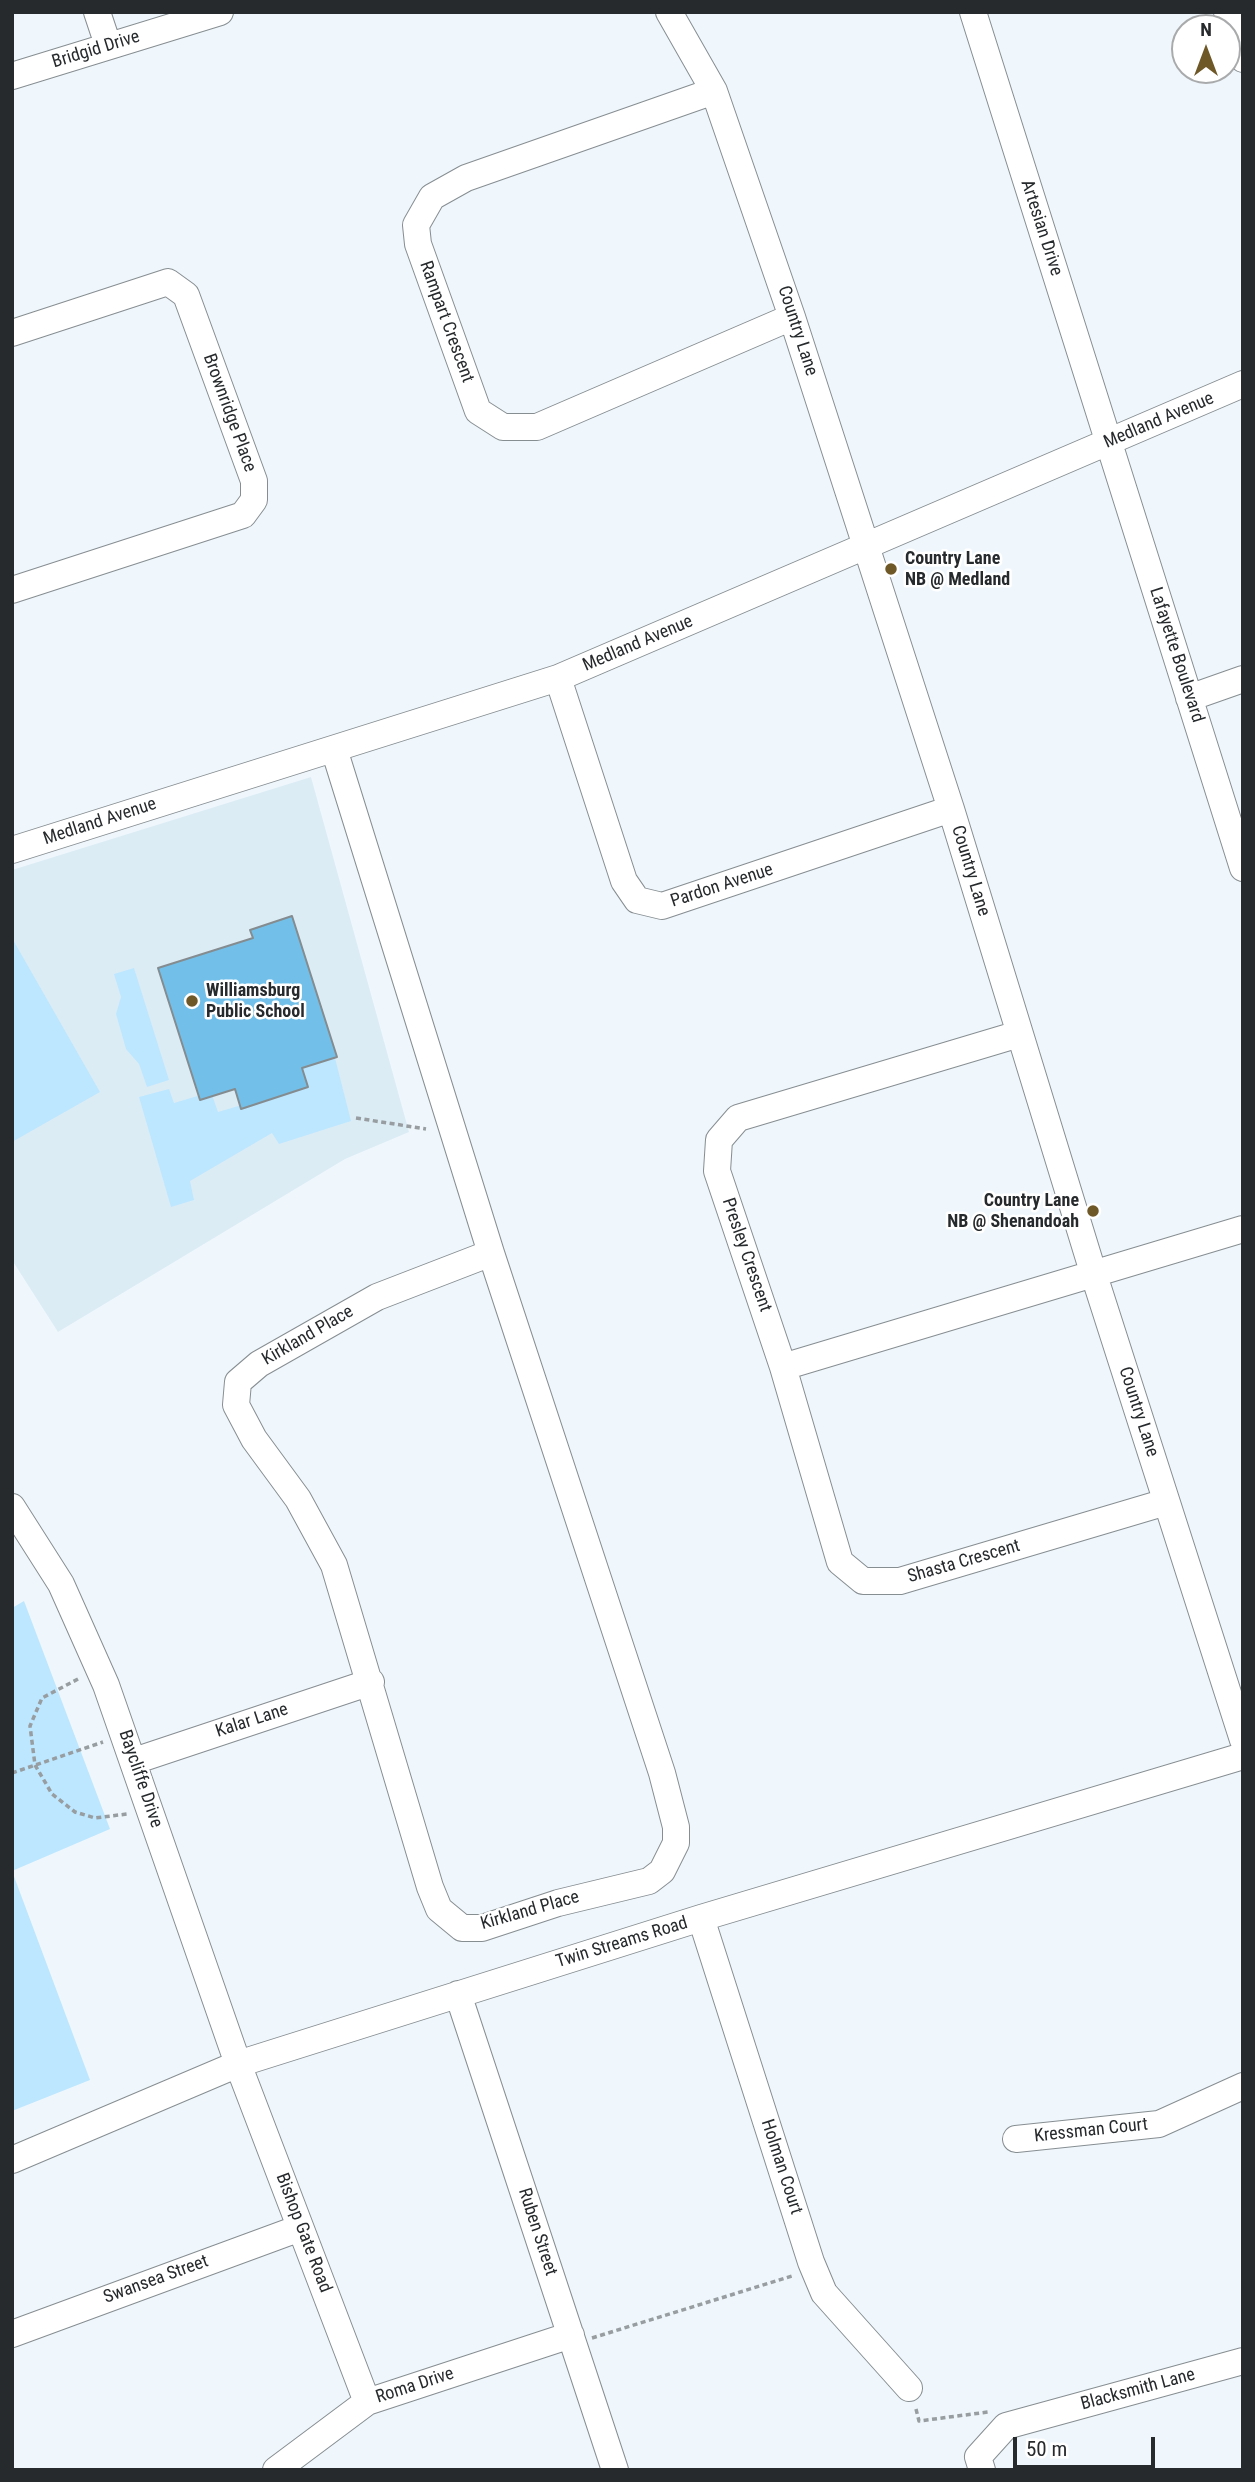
<!DOCTYPE html>
<style>
body{margin:0}
#map{position:relative;width:1255px;height:2482px;overflow:hidden;background:#eff7fc;font-family:"Roboto Condensed",sans-serif}
canvas{display:block}
.frame{position:absolute;inset:0;border:14px solid #272a2c;pointer-events:none}
.north{position:absolute;left:1171px;top:14px;width:70px;height:70px;box-sizing:border-box;background:#fff;border:2px solid #a9aaab;border-radius:50%;rotate:0deg;font-size:19px;font-weight:700;line-height:28px;text-align:center;color:#272a2c}
.north::after{content:'';display:block;margin:auto;width:24px;height:32px;background:#6f5828;clip-path:polygon(50% 0,100% 100%,50% 72%,0 100%)}
.scale{position:absolute;left:1013px;top:2437px;width:142px;height:32px;box-sizing:border-box;border:4px solid #272a2c;border-top:0;padding-left:9px;font-size:21px;line-height:24px;white-space:nowrap;color:#272a2c;-webkit-text-stroke:5px #fff;paint-order:stroke}
</style>
<div id="map">
<canvas width="1255" height="2482"></canvas>
<div class="frame"></div>
<div class="north">N</div>
<div class="scale">50 m</div>
</div>
<script>
const g = document.querySelector('canvas').getContext('2d');
g.lineJoin = 'round';
function fill(path, color) {
  g.fillStyle = color;
  g.fill(path, 'evenodd');
}
function poly(rows) {
  const path = new Path2D();
  for (const r of rows) {
    path.moveTo(r[0], r[1]);
    for (let i = 2; i < r.length; i += 2) path.lineTo(r[i], r[i + 1]);
  }
  return path;
}
function stroke(path, color, width, dash) {
  g.strokeStyle = color;
  g.lineWidth = width;
  g.lineCap = dash ? 'butt' : 'round';
  g.setLineDash(dash || []);
  g.stroke(path);
}
function label(font, color, halo, rows, align = 'center') {
  g.font = font + ' "Roboto Condensed",sans-serif';
  g.lineWidth = 5;
  g.setLineDash([]);
  g.textBaseline = 'middle';
  g.strokeStyle = halo;
  g.fillStyle = color;
  for (const [text, x, y, turn = 0] of rows) {
    g.save();
    g.translate(x, y);
    g.rotate((+turn || 0) * Math.PI / 180);
    g.textAlign = isNaN(turn) ? turn : align;
    if (halo) g.strokeText(text, 0, 0);
    g.fillText(text, 0, 0);
    g.restore();
  }
}
fill(poly([
 [311,777,409,1132,345,1159,58,1332,12,1260,12,870]
]), '#dcecf5');
fill(poly([
 [12,938,100,1092,12,1142],
 [134,968,169,1080,147,1087,139,1064,126,1049,116,1014,121,997,114,974],
 [334,1054,351,1121,279,1144,272,1133,190,1181,194,1200,171,1207,139,1097,169,1089,174,1103,211,1092,218,1112,299,1088,293,1066],
 [24,1601,110,1829,12,1871,90,2080,12,2111,12,1608]
]), '#bde7ff');
const building = poly([
 [292,916,337,1057,302,1068,308,1087,241,1109,235,1089,200,1100,158,968,253,938,250,930,292,916]
]);
fill(building, '#72c0e9');
stroke(building, '#848c90', 2);
const minor = poly([
 [97,12,108,45],
 [669,12,714,91,792,317,951,809,1093,1272,1243,1740],
 [973,12,1243,868],
 [1227,12,1243,59],
 [12,76,220,12],
 [714,91,466,178,432,197,416,225,418,244,478,411,503,427,537,427,792,317],
 [12,333,168,282,186,295,254,481,254,500,243,515,12,590],
 [558,678,624,881,637,900,662,906,951,809],
 [1189,698,1243,679],
 [334,749,491,1253,662,1773,676,1827,676,1843,662,1871,649,1881,558,1903,482,1928,462,1928,439,1909,430,1887,334,1565,298,1499,254,1439,236,1405,238,1382,259,1364,377,1297,491,1253],
 [12,850,558,678,1243,384],
 [1019,1034,738,1118,719,1140,717,1171,783,1367,840,1562,863,1581,900,1581,1166,1502],
 [783,1367,1243,1229],
 [12,1507,61,1584,106,1685,238,2064,367,2402],
 [134,1761,371,1682],
 [701,1918,811,2262,824,2293,909,2388],
 [458,1994,615,2470],
 [1016,2139,1159,2124,1243,2086],
 [12,2160,238,2064,701,1918,1243,1756],
 [12,2334,300,2228],
 [276,2470,367,2402,571,2335],
 [982,2470,978,2457,1006,2426,1243,2361]
]);
stroke(minor, '#878e92', 28);
stroke(poly([
 [356,1118,426,1129],
 [78,1679,42,1698,30,1726,35,1765,52,1794,75,1812,95,1818,127,1814],
 [12,1773,103,1742],
 [592,2338,792,2276],
 [916,2409,919,2421,988,2412]
]), '#979da0', 3.5, [5, 3.5]);
stroke(minor, '#fff', 26);
for (const [x, y, r, color] of [
 [891,569,7,"#6f5828"],
 [192,1001,7,"#6f5828"],
 [1093,1211,7,"#6f5828"]
]) {
  const dot = new Path2D();
  dot.arc(x, y, r, 0, 2 * Math.PI);
  g.fillStyle = color;
  g.fill(dot);
  stroke(dot, '#fff', 2.5);
}
label('18px', '#272a2c', '#fff', [
 ["Bridgid Drive",96,50,-17],
 ["Artesian Drive",1041,228,72],
 ["Rampart Crescent",446,322,70],
 ["Country Lane",797,331,72],
 ["Brownridge Place",229,413,70],
 ["Medland Avenue",1159,421,-23],
 ["Medland Avenue",638,644,-23],
 ["Lafayette Boulevard",1176,655,72],
 ["Medland Avenue",100,822,-18],
 ["Country Lane",970,871,73],
 ["Pardon Avenue",722,886,-18],
 ["Presley Crescent",746,1255,71],
 ["Kirkland Place",308,1336,-30],
 ["Country Lane",1138,1412,72],
 ["Shasta Crescent",964,1562,-16],
 ["Kalar Lane",252,1721,-18],
 ["Baycliffe Drive",140,1779,71],
 ["Kirkland Place",530,1911,-16],
 ["Twin Streams Road",622,1943,-17],
 ["Kressman Court",1091,2131,-6],
 ["Holman Court",781,2167,72],
 ["Ruben Street",537,2232,72],
 ["Bishop Gate Road",303,2233,69],
 ["Swansea Street",156,2280,-20],
 ["Roma Drive",415,2386,-18],
 ["Blacksmith Lane",1138,2390,-15]
]);
label('bold 18px', '#272a2c', '#fff', [
 ["Country Lane",905,559],
 ["NB @ Medland",905,580],
 ["Williamsburg",206,991],
 ["Public School",206,1012],
 ["Country Lane",1079,1201,"right"],
 ["NB @ Shenandoah",1079,1222,"right"]
], 'left');
</script>
